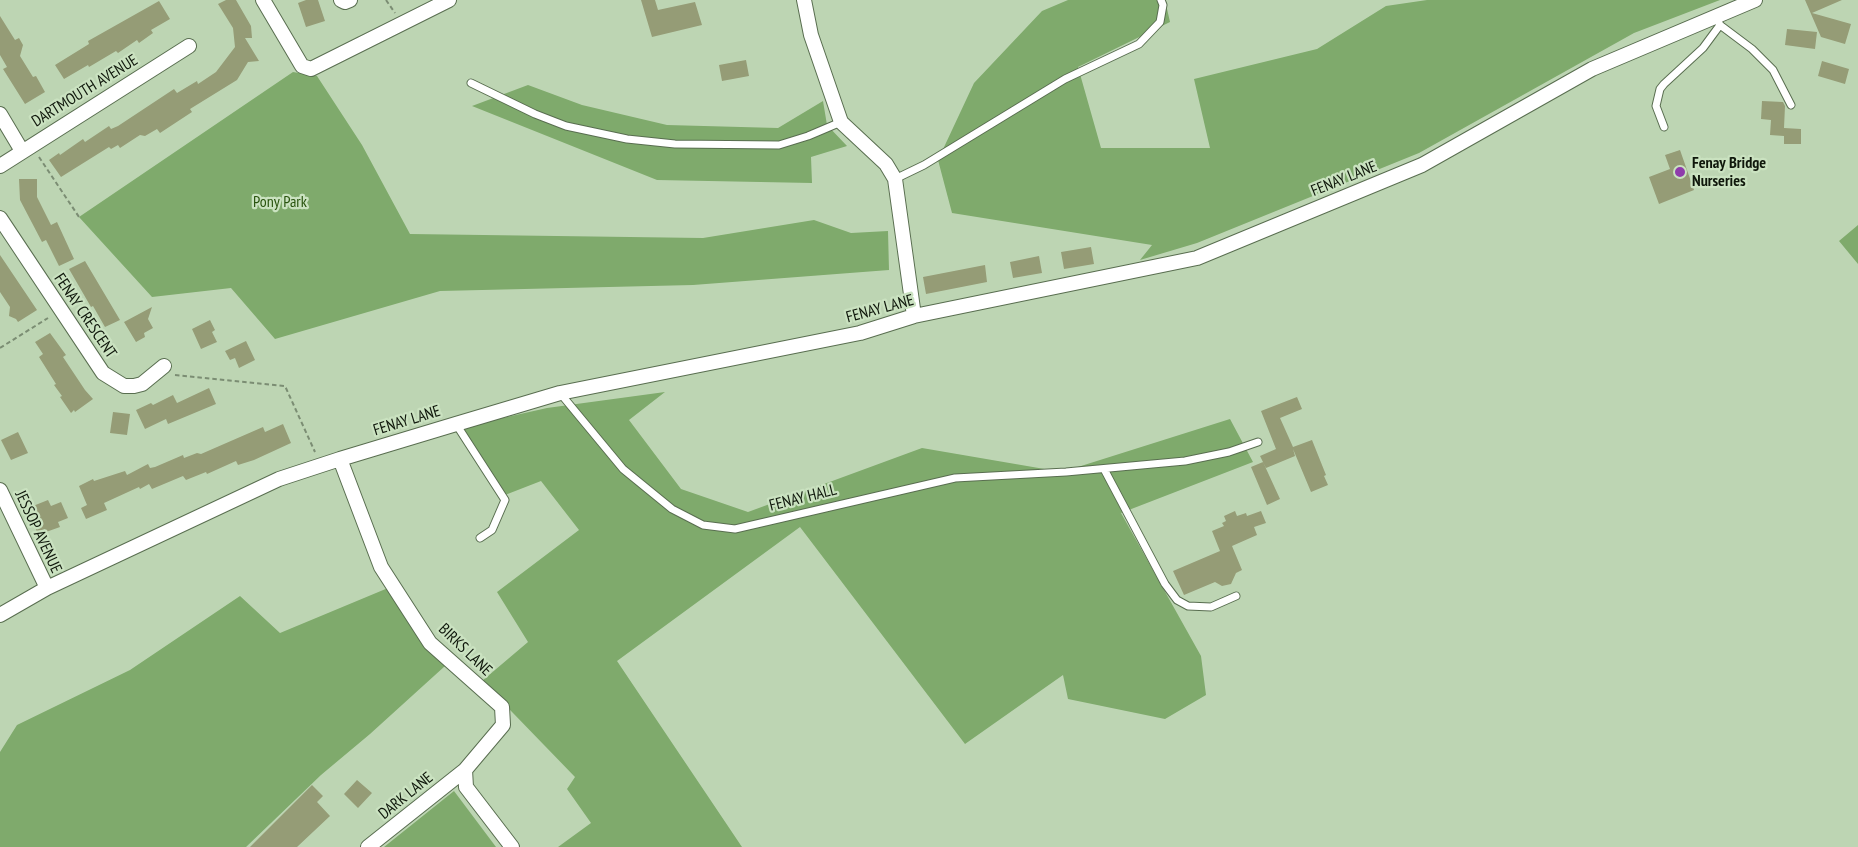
<!DOCTYPE html>
<style>
body{margin:0}
canvas{display:block;background:#bdd5b3}
</style>
<canvas width="1858" height="847"></canvas>
<script>
const g = document.querySelector('canvas').getContext('2d');
g.lineJoin = 'round';
function fill(path, color) {
  g.fillStyle = color;
  g.fill(path, 'evenodd');
}
function poly(rows) {
  const path = new Path2D();
  for (const r of rows) {
    path.moveTo(r[0], r[1]);
    for (let i = 2; i < r.length; i += 2) path.lineTo(r[i], r[i + 1]);
  }
  return path;
}
function stroke(path, color, width, dash) {
  g.strokeStyle = color;
  g.lineWidth = width;
  g.lineCap = dash ? 'butt' : 'round';
  g.setLineDash(dash || []);
  g.stroke(path);
}
function label(font, color, halo, rows, align = 'center') {
  g.font = font + ' "PT Sans Narrow",sans-serif';
  g.lineWidth = 4.5;
  g.setLineDash([]);
  g.textBaseline = 'middle';
  g.strokeStyle = halo;
  g.fillStyle = color;
  for (const [text, x, y, turn = 0] of rows) {
    g.save();
    g.translate(x, y);
    g.rotate((+turn || 0) * Math.PI / 180);
    g.textAlign = isNaN(turn) ? turn : align;
    if (halo) g.strokeText(text, 0, 0);
    g.fillText(text, 0, 0);
    g.restore();
  }
}
fill(poly([
 [1068,0,1165,0,1170,22,1078,67,1101,148,1210,148,1194,79,1317,49,1386,6,1427,0,1720,0,1634,33,1419,153,1197,243,1140,260,1152,245,952,213,938,160,974,83,1042,11],
 [293,72,317,76,362,145,410,234,703,238,814,220,851,233,888,231,889,270,693,285,440,291,275,339,231,288,152,297,79,217],
 [528,85,582,105,667,125,778,128,823,101,827,125,847,146,811,157,812,183,657,180,472,106],
 [1858,225,1858,264,1839,241],
 [665,392,629,420,681,489,748,512,922,448,1062,472,1230,419,1253,462,1121,513,1201,656,1206,695,1165,719,1068,699,1063,675,965,744,800,527,617,661,742,847,558,847,591,823,567,789,575,777,482,681,528,642,497,592,579,530,541,481,505,495,458,428,547,408],
 [388,588,427,649,445,666,370,734,321,775,246,847,0,847,0,752,17,725,130,670,240,596,280,633],
 [454,791,496,847,384,847]
]), '#7faa6c');
fill(poly([
 [226,0,236,0,251,26,252,38,245,38,259,61,248,62,237,80,190,109,192,112,160,133,157,129,145,136,140,135,120,148,118,145,111,149,109,147,61,177,49,160,59,153,60,155,83,139,85,142,109,126,111,129,118,126,174,89,177,93,197,81,198,84,216,72,235,47,233,28,218,4],
 [306,0,318,0,325,21,306,27,298,3],
 [641,0,655,0,658,10,695,2,702,25,652,37],
 [1805,0,1842,0,1812,13,1851,24,1845,44,1821,37],
 [159,1,170,19,151,30,153,33,139,43,137,40,118,53,116,51,89,67,88,65,64,79,55,65,89,44,88,41],
 [0,16,15,40,19,38,23,45,20,56,33,77,36,76,45,92,25,104,3,69,7,67,0,55],
 [1787,29,1817,32,1815,49,1785,45],
 [746,60,749,76,722,81,719,65],
 [1822,61,1849,69,1845,84,1818,76],
 [1762,101,1783,102,1785,106,1784,128,1801,129,1801,144,1784,144,1784,136,1770,135,1771,120,1761,119],
 [1680,150,1694,190,1659,204,1649,177,1670,169,1665,155],
 [19,179,37,179,37,197,51,225,57,222,74,259,59,266,46,240,42,242,20,200],
 [1091,247,1094,264,1064,269,1061,252],
 [0,255,37,310,18,322,16,319,9,316,10,307,0,292],
 [1039,256,1042,273,1013,278,1010,262],
 [85,261,120,320,105,327,93,306,91,307,69,269],
 [985,265,987,282,926,294,923,277],
 [152,307,148,319,153,328,144,333,145,337,136,342,124,322],
 [210,320,215,330,212,332,217,342,201,349,192,329],
 [50,333,66,355,63,357,85,390,93,399,75,412,74,410,71,413,60,397,62,396,54,385,56,384,39,357,43,354,35,342],
 [246,341,255,360,239,368,235,358,230,360,225,351],
 [209,388,216,404,168,424,166,419,145,429,136,410,151,403,153,405,173,395,177,403],
 [1297,397,1302,409,1280,418,1293,447,1312,440,1326,475,1324,476,1328,485,1311,492,1293,449,1295,456,1266,468,1260,456,1276,449,1261,411],
 [113,412,130,414,127,435,110,433],
 [283,424,291,443,254,460,238,465,236,461,207,474,206,472,186,480,183,476,152,489,149,484,140,489,139,487,104,503,107,510,86,519,81,508,87,505,79,486,93,479,94,481,125,471,127,475,148,464,150,468,155,467,183,455,184,458,197,453,201,454,263,427,265,432],
 [18,432,28,453,11,460,1,440],
 [1263,462,1280,499,1267,505,1251,467],
 [48,500,51,506,61,502,68,518,58,522,60,527,46,532,45,529,37,532,28,508],
 [1235,511,1237,516,1246,513,1247,516,1261,511,1266,523,1254,527,1257,535,1232,546,1242,570,1236,573,1231,584,1222,586,1215,582,1184,595,1173,571,1220,551,1212,531,1224,526,1222,523,1226,521,1224,516],
 [357,780,372,793,358,808,344,794],
 [312,785,323,796,317,802,330,816,297,847,250,847]
]), '#959c76');
const lane = poly([
 [1718,21,1720,25,1752,49,1773,70,1791,105],
 [471,83,535,114,566,126,627,139,675,144,779,145,808,136,841,122],
 [1664,127,1656,106,1660,89,1664,84,1703,48,1720,25],
 [895,179,924,165,1065,79,1139,44,1160,22,1163,5,1161,0],
 [560,393,623,469,672,509,703,525,735,529,955,478,1066,472,1185,461,1229,452,1258,442],
 [456,424,505,500,492,530,480,538],
 [1104,469,1165,584,1177,600,1188,606,1211,607,1236,596]
]);
const street = poly([
 [263,0,302,66,311,69,449,0],
 [341,0,345,2,350,0],
 [804,0,811,35,841,122,886,164,895,179,914,316],
 [0,114,22,151],
 [0,166,189,46],
 [0,218,103,373,124,386,134,386,142,384,164,366],
 [340,459,381,567,430,643,502,707,503,725,465,770,466,787,512,847],
 [0,490,47,588],
 [0,615,47,588,279,479,340,459,456,424,560,393,860,333,914,316,1197,258,1422,165,1592,69,1755,0],
 [368,847,465,770]
]);
stroke(lane, '#596e50', 9);
stroke(street, '#596e50', 16);
stroke(poly([
 [386,0,395,13],
 [39,157,79,217],
 [0,348,48,318],
 [175,375,285,386,315,452]
]), '#7b8d73', 2, [4.5, 3]);
stroke(lane, '#fff', 7);
stroke(street, '#fff', 14);
for (const [x, y, r, color] of [
 [1680,172,6,"#8f3cab"]
]) {
  const dot = new Path2D();
  dot.arc(x, y, r, 0, 2 * Math.PI);
  g.fillStyle = color;
  g.fill(dot);
  stroke(dot, '#cae2c0', 2);
}
label('16px', '#0f170b', '#cae2c0', [
 ["DARTMOUTH AVENUE",85,91,-32],
 ["FENAY LANE",1344,179,-22],
 ["FENAY LANE",880,309,-15],
 ["FENAY CRESCENT",85,316,56],
 ["FENAY LANE",407,421,-17],
 ["FENAY HALL",803,498,-14],
 ["JESSOP AVENUE",38,532,65],
 ["BIRKS LANE",465,650,44],
 ["DARK LANE",406,796,-39]
]);
label('bold 16px', '#0f170b', '#cae2c0', [
 ["Fenay Bridge",1692,163],
 ["Nurseries",1692,181]
], 'left');
label('16px', '#28530d', '#cae2c0', [
 ["Pony Park",280,202]
]);
</script>
